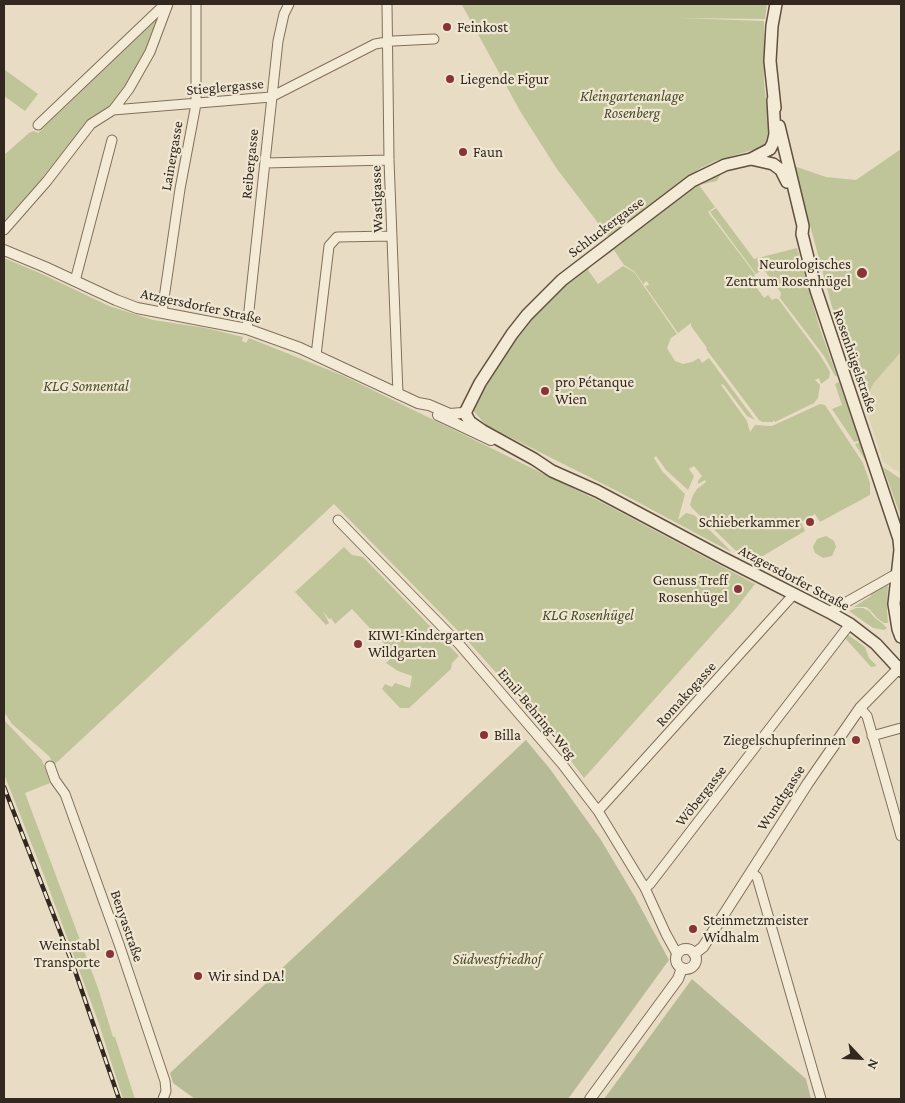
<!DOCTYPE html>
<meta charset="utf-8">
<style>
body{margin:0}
#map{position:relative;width:905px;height:1103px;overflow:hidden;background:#e8ddc4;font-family:"Crimson Pro",serif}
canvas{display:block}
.frame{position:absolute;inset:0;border:5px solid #32281f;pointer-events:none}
.north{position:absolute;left:835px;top:1033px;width:50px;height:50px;-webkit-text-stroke:4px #f0e7d2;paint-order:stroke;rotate:115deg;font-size:14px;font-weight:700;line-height:20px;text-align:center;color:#32281f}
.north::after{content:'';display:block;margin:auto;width:18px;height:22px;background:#32281f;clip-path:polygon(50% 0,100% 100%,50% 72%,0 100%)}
</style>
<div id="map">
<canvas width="905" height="1103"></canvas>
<div class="frame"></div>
<div class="north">N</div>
</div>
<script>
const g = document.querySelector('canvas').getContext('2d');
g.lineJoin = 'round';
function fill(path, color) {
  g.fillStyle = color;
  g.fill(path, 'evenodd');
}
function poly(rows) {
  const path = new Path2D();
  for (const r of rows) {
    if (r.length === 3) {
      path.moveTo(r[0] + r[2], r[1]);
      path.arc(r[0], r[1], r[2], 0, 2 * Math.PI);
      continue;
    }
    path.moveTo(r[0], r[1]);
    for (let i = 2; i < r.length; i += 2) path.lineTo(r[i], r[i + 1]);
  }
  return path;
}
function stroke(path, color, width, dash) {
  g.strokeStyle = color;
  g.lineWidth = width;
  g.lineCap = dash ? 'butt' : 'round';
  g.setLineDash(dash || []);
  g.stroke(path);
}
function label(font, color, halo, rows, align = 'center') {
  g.font = font + ' "Crimson Pro",serif';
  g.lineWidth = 4.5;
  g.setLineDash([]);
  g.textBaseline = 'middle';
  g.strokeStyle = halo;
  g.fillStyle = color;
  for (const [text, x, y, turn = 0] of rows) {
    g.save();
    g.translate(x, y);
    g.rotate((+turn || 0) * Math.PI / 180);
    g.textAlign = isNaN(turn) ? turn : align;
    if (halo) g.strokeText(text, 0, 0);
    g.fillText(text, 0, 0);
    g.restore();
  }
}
fill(poly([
 [901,352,901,474,883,462,864,403,873,384]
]), '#dcd5b2');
fill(poly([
 [472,4,767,4,765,19,679,18,764,21,764,83,770,134,769,141,763,147,715,161,699,169,608,236,557,169,520,111,462,5],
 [164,11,148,50,128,86,112,105,83,127,4,226,4,160,6,157,4,155,29,133,34,131,38,133],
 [5,70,38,94,25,111,4,96,4,72],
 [901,149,901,352,873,384,864,403,837,325,794,166,826,177,856,180],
 [720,173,721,174,717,181,699,185,715,207,708,212,755,274,754,276,758,282,755,285,764,298,768,295,772,300,776,298,779,300,820,355,830,372,829,378,821,384,819,378,815,380,820,385,818,398,814,403,775,422,773,420,773,422,762,422,759,420,706,349,707,348,691,326,691,323,678,333,645,286,649,285,647,281,644,283,644,285,634,271,624,265,614,250,594,264,594,262,697,185],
 [716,208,754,259,797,248,820,329,837,376,835,376,824,356,780,298,781,293,765,271,761,270,756,274,710,212],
 [4,258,42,274,109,306,153,320,206,328,243,337,242,341,246,343,249,338,344,376,603,503,755,584,737,607,584,778,548,731,466,639,334,504,54,765,49,756,12,724,4,712],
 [588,266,589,268,588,270,598,284,623,266,634,272,677,334,671,338,667,348,675,361,683,364,692,362,699,358,702,363,709,358,755,420,747,416,723,384,721,385,747,421,750,432,755,425,772,426,820,404,825,405,863,463,870,483,870,495,820,522,815,514,801,522,805,531,756,560,747,557,735,550,692,508,690,505,693,495,697,489,706,482,705,480,698,484,698,481,702,476,694,466,689,469,694,476,688,490,666,470,656,456,654,458,662,471,685,494,678,520,686,513,694,515,729,549,731,552,617,491,486,425,470,407,525,327,562,287],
 [839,382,878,494,877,494,867,463,855,444,859,443,858,441,854,442,832,409,842,405,835,384],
 [883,467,901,479,901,517],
 [826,536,834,541,836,547,832,556,823,558,815,553,813,547,817,539],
 [344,547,352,555,363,557,459,656,452,663,451,669,409,708,400,708,382,689,385,684,392,687,395,683,410,688,412,676,398,671,386,663,392,657,391,655,393,653,352,609,335,624,331,618,329,619,323,611,329,623,326,625,295,592],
 [888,584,887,610,888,623,884,623,877,618,870,610,866,607,854,607,849,610,871,596,870,594],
 [856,608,863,608,869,611,875,618,882,623,887,628,884,630,873,628,849,611],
 [847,634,865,647,869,658,877,666,871,667,863,658,844,637],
 [4,720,42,760,50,783,25,793,98,988,113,1037,115,1037,135,1099,123,1099,98,1021,45,878,4,774]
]), '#c0c499');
fill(poly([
 [526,740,550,769,601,840,635,897,669,960,568,1099,195,1099,173,1083,170,1073],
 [692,979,806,1079,811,1099,604,1099]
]), '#b6ba97');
const minor = poly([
 [387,4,389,160,398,394],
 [113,110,271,97,375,44,393,41,434,39],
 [38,125,165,4],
 [265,163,389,160],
 [4,230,47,181,91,124,113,110,129,89,150,52,168,4],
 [75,281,112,140],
 [162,312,180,189,196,104,196,4],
 [247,329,278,41,284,14,289,4],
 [316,355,329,246,337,237,392,236],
 [338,520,459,644,562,764,598,811,645,888,666,934,677,954],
 [829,612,896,574],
 [860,708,867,716,901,836],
 [872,736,901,728],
 [50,766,55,780,65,794,119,944,165,1081,166,1091,163,1099],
 [598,811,794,594],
 [751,872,757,877,821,1099],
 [645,888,650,884,850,624]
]);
const tertiary = poly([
 [4,250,45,267,116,300,137,308,247,329,300,348,418,403,429,405,450,414,462,413,466,411],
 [438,415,491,440],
 [686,959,10],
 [694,954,703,947,808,783,860,708,901,666],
 [590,1099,678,979,682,968]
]);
const secondary = poly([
 [773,100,775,134,773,143,770,149,751,159,725,165,692,181,562,280,527,315,512,334,480,383,466,411,466,415,470,422,483,431,534,459,552,471,597,491,723,558,829,612,850,624,876,644,901,671],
 [775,108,770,61,772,26,776,4],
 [779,126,803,226,802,234,816,290,899,539,900,550,894,604,898,629,901,637],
 [751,159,773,164,781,170,787,182]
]);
stroke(minor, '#806f5c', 11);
stroke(tertiary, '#806f5c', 12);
stroke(secondary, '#625040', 14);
stroke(minor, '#f4ebd6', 9);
stroke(tertiary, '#f4ebd6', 10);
stroke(secondary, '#f4ebd6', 11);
const rail = poly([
 [4,787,73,965,119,1099]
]);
stroke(rail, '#32281f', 4.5);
stroke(rail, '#f0e7d2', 2.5, [8]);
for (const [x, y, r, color] of [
 [447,27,5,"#883436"],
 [450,79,5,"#883436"],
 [463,152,5,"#883436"],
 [862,273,6,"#883436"],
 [545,391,5,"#883436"],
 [810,522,5,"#883436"],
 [738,589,5,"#883436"],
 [358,644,5,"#883436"],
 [484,735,5,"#883436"],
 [856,740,5,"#883436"],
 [693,929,5,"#883436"],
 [110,954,5,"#883436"],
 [198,976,5,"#883436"]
]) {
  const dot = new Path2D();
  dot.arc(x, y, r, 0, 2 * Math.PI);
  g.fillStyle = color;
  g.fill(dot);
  stroke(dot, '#f0e7d2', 2);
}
label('15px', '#32281f', '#f0e7d2', [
 ["Feinkost",457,27],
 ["Liegende Figur",460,79],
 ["Faun",473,152],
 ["Neurologisches",851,264,"right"],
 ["Zentrum Rosenhügel",851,281,"right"],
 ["pro Pétanque",555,382],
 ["Wien",555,399],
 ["Schieberkammer",800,522,"right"],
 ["Genuss Treff",728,580,"right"],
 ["Rosenhügel",728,597,"right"],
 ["KIWI-Kindergarten",368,635],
 ["Wildgarten",368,652],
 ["Billa",494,735],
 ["Ziegelschupferinnen",846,740,"right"],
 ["Steinmetzmeister",703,920],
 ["Widhalm",703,937],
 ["Weinstabl",100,945,"right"],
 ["Transporte",100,962,"right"],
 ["Wir sind DA!",208,976]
], 'left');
label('15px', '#32281f', '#f0e7d2', [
 ["Stieglergasse",225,87,-5],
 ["Lainergasse",172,156,-80],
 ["Reibergasse",250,164,-84],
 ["Wastlgasse",377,199,-92],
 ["Schluckergasse",606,227,-37],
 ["Atzgersdorfer Straße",201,306,12],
 ["Rosenhügelstraße",855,361,71],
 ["Atzgersdorfer Straße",794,578,28],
 ["Romakogasse",686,694,-48],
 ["Emil-Behring-Weg",537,714,50],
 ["Wöbergasse",701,796,-52],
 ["Wundtgasse",781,798,-57],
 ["Benyastraße",127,926,71]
]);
label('italic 15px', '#434c28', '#f0e7d2', [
 ["Kleingartenanlage",632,96],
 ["Rosenberg",632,113],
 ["KLG Sonnental",86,386],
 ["KLG Rosenhügel",588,615],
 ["Südwestfriedhof",497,959]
]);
</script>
